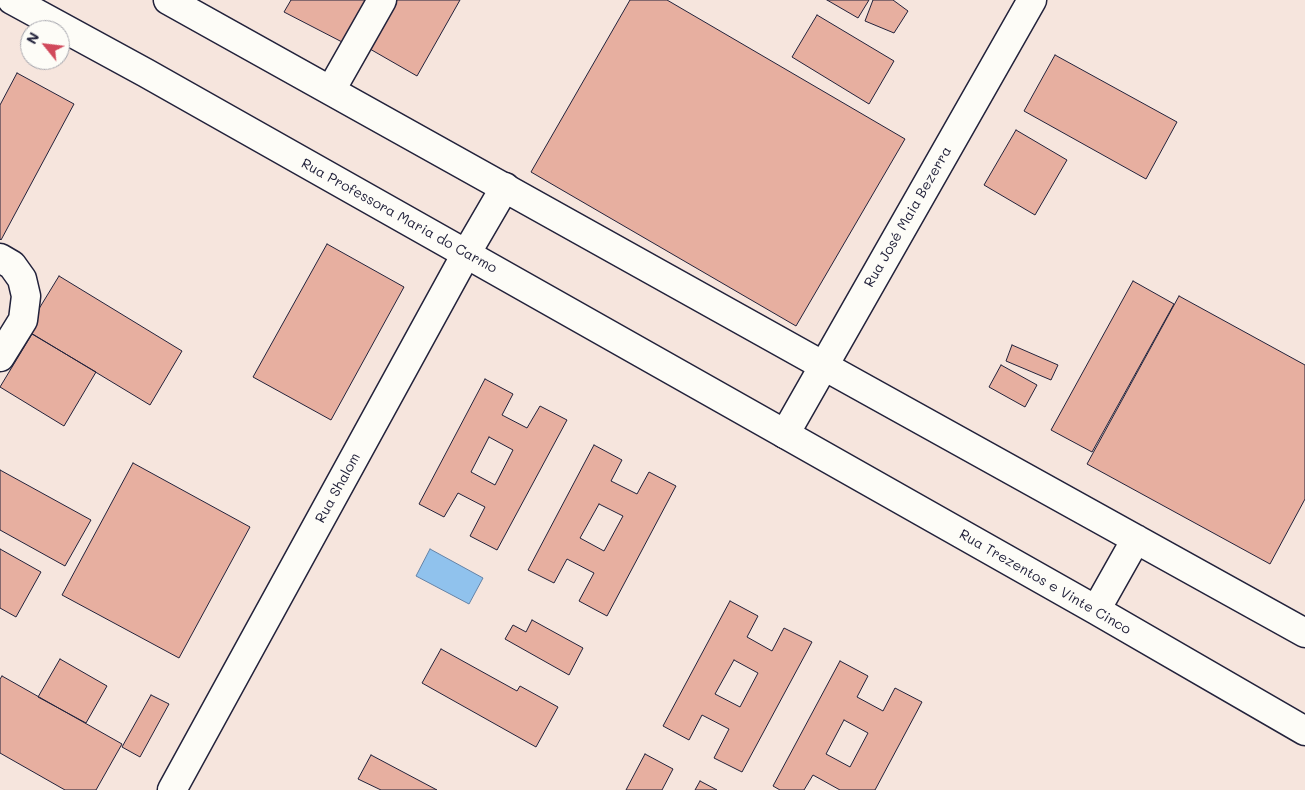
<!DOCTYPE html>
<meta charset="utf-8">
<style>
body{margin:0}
#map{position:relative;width:1305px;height:790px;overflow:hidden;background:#f6e5dd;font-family:Mali,sans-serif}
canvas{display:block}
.north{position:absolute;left:20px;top:20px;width:50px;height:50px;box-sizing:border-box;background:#fdfcf7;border:1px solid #a5a5ac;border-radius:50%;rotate:299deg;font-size:14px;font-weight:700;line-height:20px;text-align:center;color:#22223b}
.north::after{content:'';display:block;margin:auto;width:18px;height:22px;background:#d1495b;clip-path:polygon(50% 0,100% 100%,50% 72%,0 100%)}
</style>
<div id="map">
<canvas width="1305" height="790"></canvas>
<div class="north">N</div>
</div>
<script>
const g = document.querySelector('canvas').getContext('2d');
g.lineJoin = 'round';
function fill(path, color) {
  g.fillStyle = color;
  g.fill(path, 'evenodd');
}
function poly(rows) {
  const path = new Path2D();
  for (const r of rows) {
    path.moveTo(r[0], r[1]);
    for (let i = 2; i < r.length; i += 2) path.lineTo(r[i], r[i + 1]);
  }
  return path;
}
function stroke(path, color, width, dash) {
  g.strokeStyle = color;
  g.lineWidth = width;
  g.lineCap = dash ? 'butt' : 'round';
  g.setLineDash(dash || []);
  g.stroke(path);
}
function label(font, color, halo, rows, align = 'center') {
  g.font = font + ' Mali,sans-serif';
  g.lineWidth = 4;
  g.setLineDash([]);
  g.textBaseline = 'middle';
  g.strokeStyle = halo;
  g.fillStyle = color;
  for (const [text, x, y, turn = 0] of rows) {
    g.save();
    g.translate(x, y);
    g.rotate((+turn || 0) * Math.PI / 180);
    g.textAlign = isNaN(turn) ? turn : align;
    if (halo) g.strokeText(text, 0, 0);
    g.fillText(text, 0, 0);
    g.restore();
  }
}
const water = poly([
 [430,549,483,578,469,604,416,576,430,549]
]);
fill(water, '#90c2ed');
stroke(water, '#6482a6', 1);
const building = poly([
 [291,0,367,0,344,43,284,12,291,0],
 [389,0,460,0,417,76,363,45,389,0],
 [630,0,667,0,905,139,796,326,531,172,630,0],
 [827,0,869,0,858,18,827,0],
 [873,0,893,0,908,11,894,33,865,21,873,0],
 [817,15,894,61,869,104,792,57,817,15],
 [1055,55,1177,122,1146,179,1024,111,1055,55],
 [17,73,74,104,1,240,0,239,0,105,17,73],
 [1016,130,1067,160,1035,215,984,185,1016,130],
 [327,244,404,287,331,420,253,377,327,244],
 [59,276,182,351,150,405,26,330,59,276],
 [1133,281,1174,304,1092,452,1051,430,1133,281],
 [1179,296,1305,365,1305,499,1270,564,1087,464,1179,296],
 [32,334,96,372,64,426,0,387,32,334],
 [1012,345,1058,365,1051,380,1006,361,1012,345],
 [1001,365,1037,385,1025,407,989,387,1001,365],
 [485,379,513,394,502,415,527,428,540,406,567,420,497,550,470,536,485,507,458,493,444,517,419,504,485,379],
 [489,437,513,450,495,485,471,472,489,437],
 [594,445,622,460,611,481,637,494,649,472,676,486,607,616,579,601,594,573,567,559,554,583,528,570,594,445],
 [599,504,623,516,604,551,580,538,599,504],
 [133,463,250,527,179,658,62,595,133,463],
 [0,470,91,520,65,566,0,530,0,470],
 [0,549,41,572,16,617,0,608,0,549],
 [730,601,758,616,747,637,772,651,784,628,812,642,742,772,714,758,729,729,702,715,689,740,663,726,730,601],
 [734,660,758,673,740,707,715,694,734,660],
 [532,620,583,648,569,675,505,639,513,625,526,632,532,620],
 [441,649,517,691,520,686,558,707,536,747,422,683,441,649],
 [60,659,107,686,86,723,38,697,60,659],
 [840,661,868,676,857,697,883,711,895,688,922,702,875,790,840,790,813,775,804,790,780,790,773,786,840,661],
 [844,720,868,733,850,767,826,754,844,720],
 [2,676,122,744,96,790,65,790,0,753,0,679,2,676],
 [151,695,169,704,140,757,122,747,151,695],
 [645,754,673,769,662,790,626,790,645,754],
 [371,755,437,790,381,790,358,779,371,755],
 [700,781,717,790,695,790,700,781]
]);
fill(building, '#e7afa0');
stroke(building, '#22223b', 1);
const minor = poly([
 [331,90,382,0],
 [0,258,12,265,22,279,26,296,23,320,0,357],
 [824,366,1305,633],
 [785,434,1096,610,1305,731],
 [1096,610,1136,539],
 [172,790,466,254,505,187]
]);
const tertiary = poly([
 [12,0,146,73,785,434,1032,0],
 [168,0,824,366]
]);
stroke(minor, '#22223b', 31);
stroke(tertiary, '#22223b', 31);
stroke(minor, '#fdfcf7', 28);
stroke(tertiary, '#fdfcf7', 28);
label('14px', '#22223b', '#fdfcf7', [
 ["Rua Professora Maria do Carmo",399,216,29],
 ["Rua José Maia Bezerra",908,217,-60],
 ["Rua Shalom",338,488,-61],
 ["Rua Trezentos e Vinte Cinco",1045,582,30]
]);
</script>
